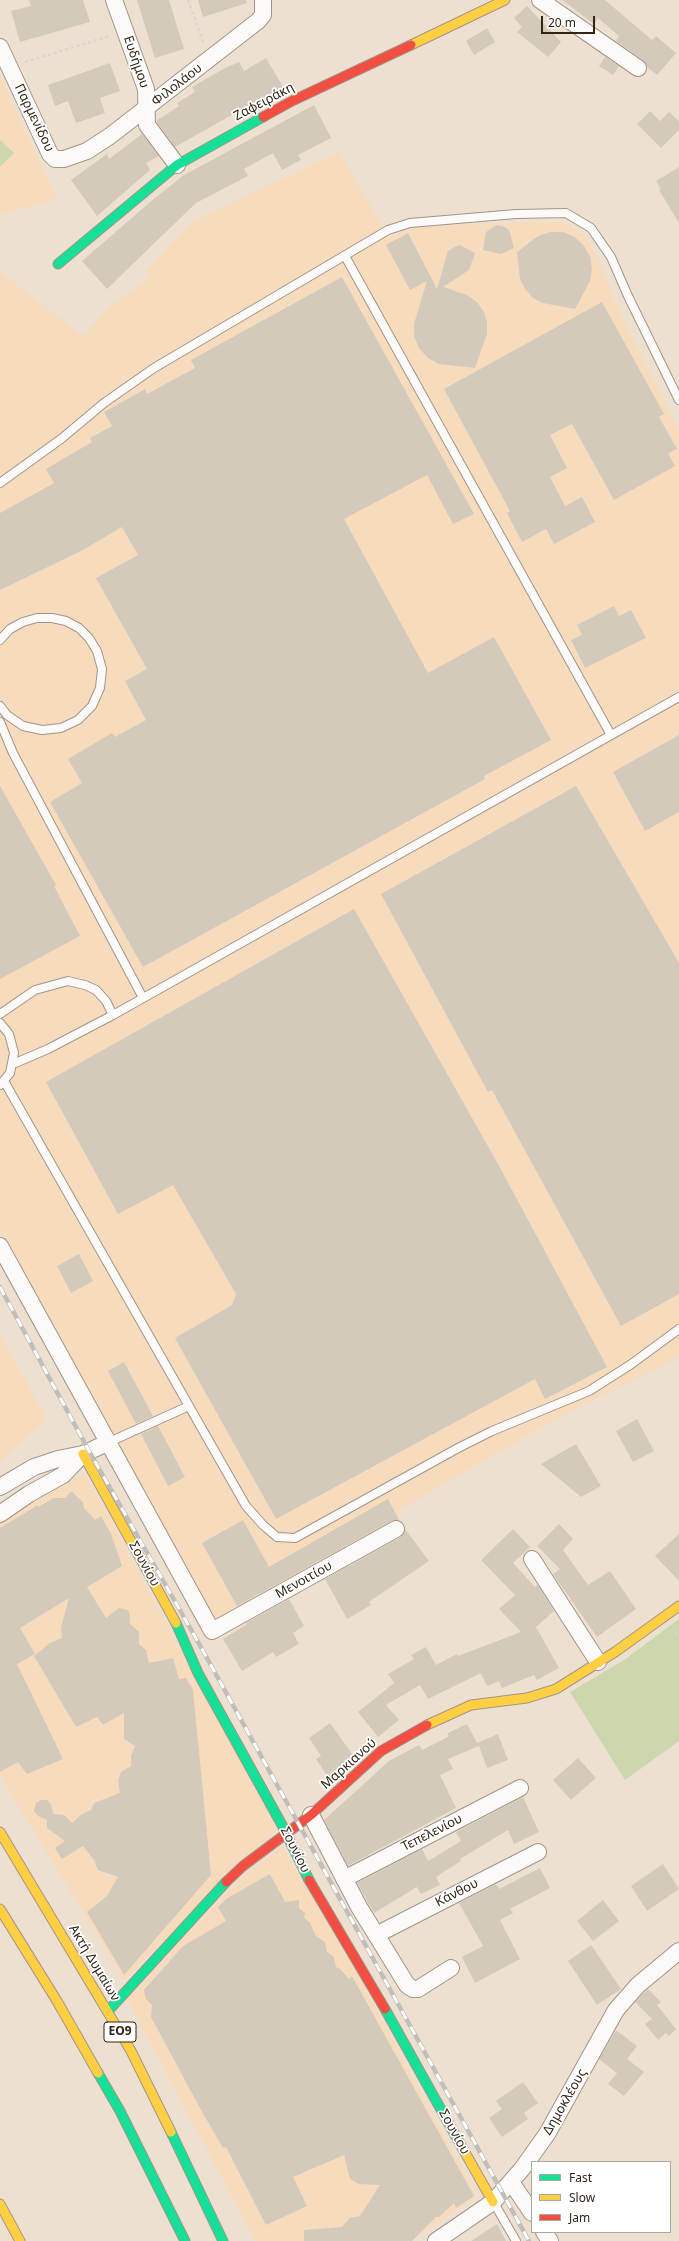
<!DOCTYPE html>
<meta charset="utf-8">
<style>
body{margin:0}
#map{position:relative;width:679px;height:2241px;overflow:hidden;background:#eee0d1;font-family:"Noto Sans",sans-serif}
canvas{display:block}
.legend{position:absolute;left:531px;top:2161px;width:140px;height:72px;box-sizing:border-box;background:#fff;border:1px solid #ada7a2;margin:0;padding:5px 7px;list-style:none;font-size:12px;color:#312416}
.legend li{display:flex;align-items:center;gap:8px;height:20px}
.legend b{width:20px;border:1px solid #ada7a2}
.scale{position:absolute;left:541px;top:16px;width:54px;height:18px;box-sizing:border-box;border:2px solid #312416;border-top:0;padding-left:5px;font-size:12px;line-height:14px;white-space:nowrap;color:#312416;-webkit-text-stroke:3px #fff;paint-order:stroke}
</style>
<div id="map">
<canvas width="679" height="2241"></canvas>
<ul class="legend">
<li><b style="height:5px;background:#16e098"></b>Fast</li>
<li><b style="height:5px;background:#ffcf43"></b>Slow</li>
<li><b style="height:5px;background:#f24e42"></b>Jam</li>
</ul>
<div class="scale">20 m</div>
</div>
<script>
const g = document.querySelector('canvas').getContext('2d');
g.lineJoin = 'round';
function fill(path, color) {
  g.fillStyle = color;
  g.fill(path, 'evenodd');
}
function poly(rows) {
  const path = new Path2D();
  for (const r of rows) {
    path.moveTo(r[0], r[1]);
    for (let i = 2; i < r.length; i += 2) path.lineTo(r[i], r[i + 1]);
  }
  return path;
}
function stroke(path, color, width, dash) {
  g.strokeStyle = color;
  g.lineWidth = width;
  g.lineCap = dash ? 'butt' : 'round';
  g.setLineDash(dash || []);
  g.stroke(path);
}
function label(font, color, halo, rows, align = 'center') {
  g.font = font + ' "Noto Sans",sans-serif';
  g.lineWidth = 3.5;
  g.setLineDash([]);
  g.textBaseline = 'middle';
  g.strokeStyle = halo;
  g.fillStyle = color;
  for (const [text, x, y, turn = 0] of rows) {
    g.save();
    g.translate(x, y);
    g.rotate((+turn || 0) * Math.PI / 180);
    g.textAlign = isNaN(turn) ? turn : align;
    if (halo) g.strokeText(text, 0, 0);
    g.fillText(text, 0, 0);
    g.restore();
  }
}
fill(poly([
 [0,75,57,199,0,215],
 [339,152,390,238,412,226,519,222,565,222,584,235,600,262,617,306,679,430,679,1357,564,1415,399,1510,402,1517,216,1620,0,1232,0,271,83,336,109,307,150,278,145,271,193,221],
 [0,1334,47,1419,0,1462],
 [85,1473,277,1829,124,1980,0,1776,0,1522],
 [282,1846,357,1973,477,2197,411,2241,255,2241,127,1999,238,1881]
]), '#f7dbbd');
fill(poly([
 [0,140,14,153,0,167],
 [679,1619,679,1741,625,1780,570,1692,624,1660]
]), '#ccd7ae');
fill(poly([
 [29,0,83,0,90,22,20,42,11,11,31,6],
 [137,0,169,0,184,49,155,58],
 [198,0,246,0,247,3,203,17],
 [562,0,605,0,652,40,656,36,676,53,657,75,647,67,643,60,616,41,619,36,598,18,594,24],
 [527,6,561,42,548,57,517,32,522,27,514,18],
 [487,28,495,42,474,55,466,41],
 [605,57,619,66,613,75,599,66],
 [266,58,285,90,242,114,237,112,175,147,156,121,179,106,177,103,195,92,192,87,225,68,239,62,244,71],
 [110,63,120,91,100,98,105,113,76,123,68,101,55,106,48,85],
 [314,105,331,138,298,155,301,160,282,170,273,153,244,169,248,176,196,203,107,289,82,261,155,198,184,175],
 [650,111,660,121,669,112,679,121,679,130,661,148,637,124],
 [142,134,159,156,146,163,150,170,97,216,71,180,107,154,109,159],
 [679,167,679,223,659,190,661,189,656,181],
 [497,225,505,227,509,230,514,248,501,254,483,250,486,232],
 [550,232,563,232,575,237,584,246,590,257,592,269,590,281,575,309,543,303,533,298,525,289,520,279,517,252,538,236],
 [408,233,437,289,448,251,456,246,460,245,475,253,469,270,443,287,467,295,477,302,484,312,487,322,487,334,475,368,439,364,428,358,419,348,414,336,414,324,427,281,410,290,386,245],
 [342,277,474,514,453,524,427,475,344,519,428,673,494,637,551,740,484,776,485,779,143,967,50,802,82,783,68,759,112,733,115,737,146,720,125,681,147,669,96,578,138,555,122,527,81,551,0,590,0,513,54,483,46,469,92,442,90,438,112,426,104,412,145,389,147,394,195,368,191,360],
 [602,302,664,414,659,417,677,449,668,453,675,466,614,500,572,424,550,435,567,468,550,477,565,506,582,497,595,522,554,544,546,529,522,542,507,513,510,511,444,389],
 [614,606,619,616,631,610,646,638,585,668,571,640,582,635,577,625],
 [679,735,679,812,645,831,613,772],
 [0,786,56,885,54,886,80,936,0,979],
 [576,786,679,963,679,1294,621,1326,492,1090,488,1092,381,894],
 [354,909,498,1164,607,1367,545,1399,535,1379,276,1519,175,1338,232,1305,236,1294,173,1185,118,1214,46,1082],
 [79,1254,93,1281,71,1293,57,1266],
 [124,1362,153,1416,136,1424,108,1371],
 [637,1419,654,1451,633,1462,616,1431],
 [158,1426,185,1477,168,1486,141,1434],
 [576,1444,601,1486,581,1497,541,1464],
 [71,1491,83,1502,84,1508,95,1520,101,1516,111,1534,122,1566,87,1587,106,1618,119,1608,128,1610,130,1616,130,1624,139,1632,139,1644,146,1650,149,1663,173,1658,179,1679,186,1678,193,1690,211,1875,124,1975,87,1912,107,1896,118,1877,98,1870,94,1860,83,1846,62,1859,55,1848,65,1841,47,1828,47,1820,38,1816,34,1811,36,1803,41,1800,47,1800,51,1804,53,1814,64,1815,72,1823,82,1814,91,1810,94,1803,120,1793,118,1780,121,1772,131,1766,131,1756,135,1746,124,1739,124,1713,103,1725,97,1717,76,1727,34,1656,50,1643,62,1638,61,1628,69,1598,20,1628,35,1654,17,1664,63,1759,27,1774,18,1762,0,1772,0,1528,38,1505,38,1507,54,1498,65,1498],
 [388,1499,399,1520,391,1521,237,1606,202,1543,243,1520,269,1567],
 [559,1524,573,1539,563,1550,588,1585,610,1571,636,1609,597,1637,553,1574,560,1569,537,1546],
 [405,1529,429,1561,369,1602,371,1605,347,1619,325,1579,401,1537],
 [513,1529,530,1547,513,1563,535,1587,538,1585,554,1611,536,1627,559,1668,537,1680,534,1675,502,1688,499,1681,487,1686,481,1673,428,1699,420,1685,386,1705,399,1720,378,1737,358,1712,394,1683,388,1674,414,1659,411,1655,426,1647,436,1665,457,1654,458,1656,521,1632,499,1609,515,1595,481,1560],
 [679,1534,679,1581,655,1556],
 [289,1599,304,1626,293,1633,299,1644,276,1657,273,1652,242,1671,223,1639,247,1624,246,1623],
 [330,1723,355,1758,330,1780,316,1759,321,1756,309,1738],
 [467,1724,477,1743,498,1734,508,1760,487,1768,479,1746,448,1759,453,1769,440,1775,456,1808,348,1866,324,1820,389,1761,419,1745,422,1750,448,1737,448,1733],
 [578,1758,596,1778,571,1800,553,1780],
 [523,1797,539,1832,514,1844,508,1830,460,1859,461,1861,436,1877,440,1885,421,1894,417,1887,374,1913,357,1883,422,1849,428,1861,461,1841,456,1832],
 [663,1864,679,1889,647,1911,631,1886],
 [540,1868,550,1888,510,1909,513,1913,500,1920,520,1959,475,1983,462,1957,483,1946,459,1903,496,1884,499,1889],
 [270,1874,285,1902,299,1900,299,1908,305,1913,304,1918,310,1923,316,1936,325,1942,327,1952,334,1957,336,1967,340,1969,349,1979,352,1976,474,2196,456,2208,454,2203,439,2217,436,2217,412,2241,304,2241,304,2230,342,2227,350,2218,360,2216,380,2185,359,2184,350,2179,344,2155,293,2177,307,2206,266,2225,226,2147,223,2148,201,2110,151,2017,152,2005,146,1999,144,1990,183,1946,226,1921,218,1907,226,1899],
 [603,1900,619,1921,593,1941,577,1921],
 [591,1945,621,1989,597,2005,568,1961],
 [648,1989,661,2002,657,2005,676,2029,669,2036,666,2033,658,2040,645,2024,652,2019,635,2002],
 [616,2030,637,2046,627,2059,644,2072,624,2096,608,2084,617,2073,599,2059],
 [523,2082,538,2103,524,2113,528,2119,502,2137,489,2118,502,2109,496,2101],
 [497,2224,506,2241,471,2241]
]), '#d4cabb');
const lane = poly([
 [345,256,611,735],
 [0,483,61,439,104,403,154,368,388,230,410,223,516,214,566,213,591,228,611,257,628,296,679,400],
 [0,640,10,629,23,622,37,618,52,618,66,621,79,628,89,638,97,651,102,669,100,688,92,706,78,720,61,728,42,730,23,726,7,715,0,706],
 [0,722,13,753,143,998],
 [0,1014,35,990,68,981,85,985,96,990,106,1001,113,1015],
 [0,1023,9,1034,14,1053,10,1073,0,1085],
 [13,1064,48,1049,113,1015,679,697],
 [4,1081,189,1406],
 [107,1443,189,1406,246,1506,263,1525,277,1537,295,1538,460,1447,492,1431,589,1391,630,1365,679,1329],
 [494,2203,516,2241]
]);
const street = poly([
 [114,0,146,89,147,125,177,165],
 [540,0,638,68],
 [0,47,50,154,55,159,64,159,87,151,110,136,258,21,263,15,263,0],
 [0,1246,212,1631,396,1529],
 [0,1487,34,1467,58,1459,83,1454,107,1443],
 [0,1514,29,1494,63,1475,83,1454],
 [532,1559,598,1662],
 [311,1815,359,1907,407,1985,413,1989,418,1989,451,1968],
 [344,1879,520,1788],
 [376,1935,538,1852],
 [511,2182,532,2213],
 [544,2232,550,2241],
 [436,2241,493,2202,522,2169,547,2134,616,2010,638,1985,679,1951]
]);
const fast = poly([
 [58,264,177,165,263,117],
 [176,1623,198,1673,282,1825,309,1880],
 [385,2009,463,2149],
 [108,2011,226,1882],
 [98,2073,120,2111,185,2241],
 [171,2132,223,2241]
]);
const slow = poly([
 [411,45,505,0],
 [83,1454,176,1623],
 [427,1725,471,1705,527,1698,556,1689,615,1652,679,1606],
 [0,1832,131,2051,171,2132],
 [0,1909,57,2001,98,2073],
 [463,2149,493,2202],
 [0,2204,20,2241]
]);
const jam = poly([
 [263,117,292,101,411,45],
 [309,1880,385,2009],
 [226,1882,243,1866,311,1815,381,1751,427,1725]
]);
stroke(lane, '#a19588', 10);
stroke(street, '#a19588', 18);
stroke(fast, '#a19588', 11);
stroke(slow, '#a19588', 11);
stroke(jam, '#a19588', 11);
stroke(poly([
 [188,0,203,42],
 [25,62,110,36],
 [676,1631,679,1637]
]), '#dad5d1', 2.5, [3, 3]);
stroke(lane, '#fcfaf8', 8);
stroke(street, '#fcfaf8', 16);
stroke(fast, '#16e098', 9);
stroke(slow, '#ffcf43', 9);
stroke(jam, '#f24e42', 9);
const rail = poly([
 [0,1287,89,1451,197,1640,529,2241]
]);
stroke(rail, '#c1bdb8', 4.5);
stroke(rail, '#fff', 3, [9]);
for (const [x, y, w] of [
 [120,2032,32]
]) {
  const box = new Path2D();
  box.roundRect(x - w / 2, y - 10, w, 20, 3);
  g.fillStyle = '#fff';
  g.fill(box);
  stroke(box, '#312416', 1);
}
label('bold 12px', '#312416', null, [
 ["ΕΟ9",120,2032]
]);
label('13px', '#312416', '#fff', [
 ["Ευδήμου",136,62,71],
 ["Φιλολάου",177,85,-38],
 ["Ζαφειράκη",264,102,-28],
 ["Παρμενίδου",34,118,64],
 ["Σουνίου",144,1564,61],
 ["Μενοιτίου",304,1580,-29],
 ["Μαρκιανού",349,1764,-42],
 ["Τεπελενίου",432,1833,-27],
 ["Σουνίου",295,1850,63],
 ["Κάνθου",457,1893,-27],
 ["Ακτή Δυμαίων",94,1963,59],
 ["Δημοκλέους",565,2102,-60],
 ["Σουνίου",454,2132,61]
]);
</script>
